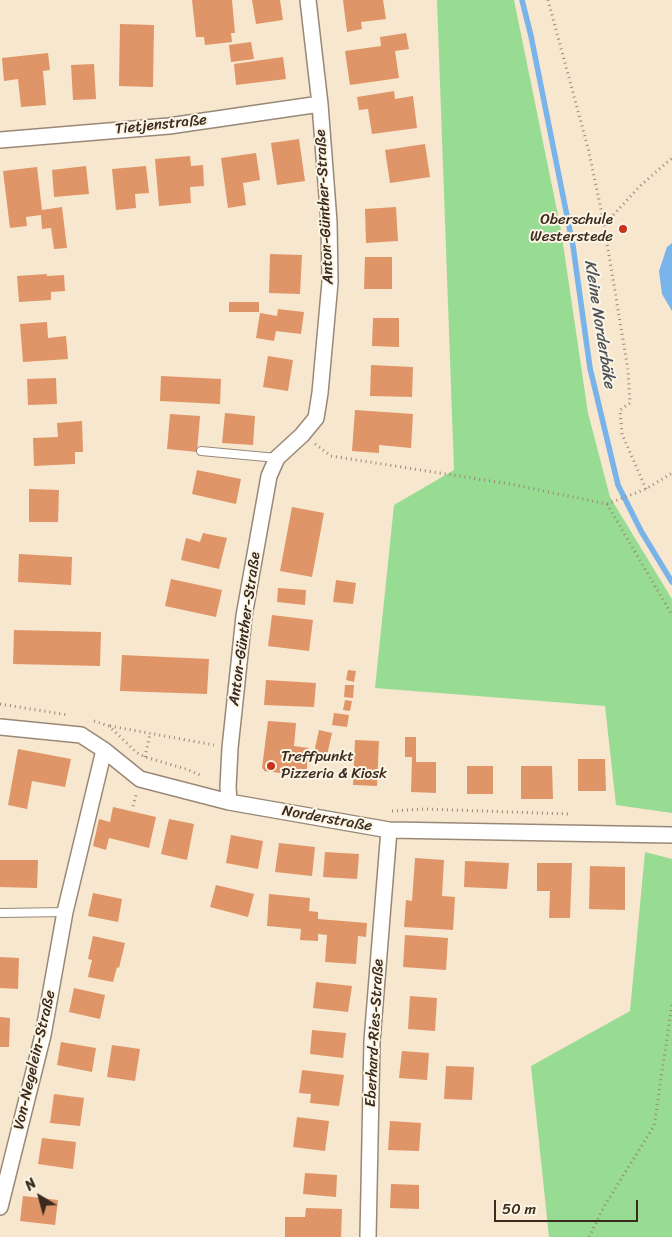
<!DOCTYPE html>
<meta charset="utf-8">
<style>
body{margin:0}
#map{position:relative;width:672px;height:1237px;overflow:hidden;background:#f7e7ce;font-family:Sriracha,sans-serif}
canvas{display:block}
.north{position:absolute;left:15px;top:1172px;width:50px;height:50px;-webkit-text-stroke:4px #fcf5e5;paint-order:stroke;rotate:323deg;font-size:14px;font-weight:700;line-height:20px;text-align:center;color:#3b2a1e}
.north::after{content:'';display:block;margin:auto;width:18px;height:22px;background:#3b2a1e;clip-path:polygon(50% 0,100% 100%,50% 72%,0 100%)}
.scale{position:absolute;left:494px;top:1200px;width:144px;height:22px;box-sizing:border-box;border:2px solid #3b2a1e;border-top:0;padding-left:6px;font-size:15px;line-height:18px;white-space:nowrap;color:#3b2a1e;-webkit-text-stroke:4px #fcf5e5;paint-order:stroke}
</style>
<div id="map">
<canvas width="672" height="1237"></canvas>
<div class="north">N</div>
<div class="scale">50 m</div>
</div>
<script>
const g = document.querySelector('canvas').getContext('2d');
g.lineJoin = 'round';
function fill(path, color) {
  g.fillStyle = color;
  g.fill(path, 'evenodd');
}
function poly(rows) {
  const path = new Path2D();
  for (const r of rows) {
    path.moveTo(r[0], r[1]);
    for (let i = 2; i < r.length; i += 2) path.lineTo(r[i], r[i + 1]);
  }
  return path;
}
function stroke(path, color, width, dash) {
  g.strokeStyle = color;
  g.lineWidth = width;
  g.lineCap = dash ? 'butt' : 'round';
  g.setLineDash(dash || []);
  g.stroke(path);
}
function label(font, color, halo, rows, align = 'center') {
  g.font = font + ' Sriracha,sans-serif';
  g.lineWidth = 4;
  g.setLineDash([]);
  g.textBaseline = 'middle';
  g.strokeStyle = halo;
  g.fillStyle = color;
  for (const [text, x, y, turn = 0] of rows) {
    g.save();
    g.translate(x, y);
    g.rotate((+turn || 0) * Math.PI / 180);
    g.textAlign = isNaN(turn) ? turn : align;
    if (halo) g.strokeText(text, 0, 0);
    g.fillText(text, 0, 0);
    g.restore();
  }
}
fill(poly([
 [437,0,514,0,561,230,588,413,610,497,672,599,672,813,616,805,605,706,375,688,394,505,454,470],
 [645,852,672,859,672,1237,549,1237,531,1066,630,1011]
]), '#98dc94');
fill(poly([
 [672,243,672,311,662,294,659,271,667,247]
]), '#78b3e9');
stroke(poly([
 [522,0,531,36,573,246,590,368,618,485,641,531,672,582]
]), '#78b3e9', 5.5);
fill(poly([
 [192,0,232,0,235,33,231,33,232,42,205,45,204,37,196,37],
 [252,0,280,0,283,20,256,24],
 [343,0,383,0,386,19,361,22,362,29,347,32],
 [120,24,154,25,153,87,119,86],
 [406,33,409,49,395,51,399,78,350,85,345,51,381,46,380,37],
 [251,42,254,59,231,62,229,45],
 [48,53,50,70,43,71,46,105,21,107,18,79,4,81,2,58],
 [283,57,286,79,236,85,234,64],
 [94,64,96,99,73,100,71,65],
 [394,91,395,99,413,96,417,128,372,134,368,109,359,110,357,97],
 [299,139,305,181,277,185,271,143],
 [425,144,430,177,390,183,385,150],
 [256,153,260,180,243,183,246,205,228,208,221,158],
 [190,156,191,166,203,165,204,186,190,187,191,203,159,206,155,159],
 [86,166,89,194,54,197,52,170],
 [146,166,149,193,135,194,136,208,116,210,112,169],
 [37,167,42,210,62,207,67,248,54,249,51,228,42,229,41,215,26,217,27,226,10,228,3,171],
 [396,207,398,241,366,243,365,209],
 [270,254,302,255,300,294,269,293],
 [365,257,392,257,392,289,364,289],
 [47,274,47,276,64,275,65,291,51,292,51,300,19,302,17,276],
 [229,302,259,302,259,312,229,312],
 [278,309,304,312,301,334,276,331,274,341,256,338,260,313,277,316],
 [373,318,399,318,399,347,372,346],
 [47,322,48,338,66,336,68,359,23,362,20,324],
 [268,356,293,360,288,391,263,387],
 [371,365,413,367,412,397,370,396],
 [161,376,221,379,220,404,160,401],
 [56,378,57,404,28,405,27,379],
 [355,410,413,414,411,448,379,445,379,453,352,451],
 [225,413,255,416,253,445,222,443],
 [170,414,200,416,197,452,167,449],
 [82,421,83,452,75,452,75,464,34,466,33,438,58,437,57,423],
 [197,470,241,479,236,504,192,494],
 [29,489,59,490,58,522,29,522],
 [292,507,324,513,312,577,280,571],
 [203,533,227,538,219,569,181,560,186,538,200,542],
 [19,554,72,557,71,585,18,582],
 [171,579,222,590,216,617,165,606],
 [336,580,356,583,353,604,333,602],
 [278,588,306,590,305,605,277,602],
 [272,615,313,620,309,651,268,646],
 [14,630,101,632,100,666,13,664],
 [122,655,209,659,207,694,120,691],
 [348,670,356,671,354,682,346,680],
 [266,680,316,683,314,707,264,705],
 [345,685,354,685,353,698,344,697],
 [345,700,352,701,350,711,343,710],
 [334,713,349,715,347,727,332,725],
 [268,721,296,723,294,746,309,748,306,776,264,771,264,770,262,768],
 [319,730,332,733,326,760,313,757],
 [405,737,416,737,416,762,436,762,436,793,411,792,412,757,405,757],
 [355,740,379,741,377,786,353,785],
 [18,749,71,759,65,787,32,781,27,809,8,805],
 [578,759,605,759,606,791,578,791],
 [467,766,493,766,493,794,467,794],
 [521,766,552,766,553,799,521,799],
 [113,807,156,817,149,848,109,838,106,850,93,846,99,819,110,822],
 [169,819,194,824,187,860,161,854],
 [231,835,263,841,258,869,226,863],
 [279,843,315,847,312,876,275,872],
 [325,852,359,854,357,879,323,877],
 [415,858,444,860,442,896,455,897,453,930,404,927,406,900,412,901],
 [0,860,38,860,37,888,0,887],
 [465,861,509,863,507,889,464,887],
 [537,863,572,863,570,918,549,918,550,891,537,891],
 [590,866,625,867,625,910,589,909],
 [216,885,254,894,248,917,210,907],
 [93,893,122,899,118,922,88,916],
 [269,894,310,898,309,911,318,912,318,919,367,923,366,937,358,936,356,964,325,962,327,935,318,934,318,941,300,940,301,929,267,926],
 [405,935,448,938,446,970,403,967],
 [93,936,125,943,119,968,117,967,113,982,88,977,92,960,88,959],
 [0,957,19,958,18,989,0,988],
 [316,982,352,986,348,1012,313,1008],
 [74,988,105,995,100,1019,69,1012],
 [410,996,437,998,435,1031,408,1029],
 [0,1017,10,1018,9,1047,0,1047],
 [312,1030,346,1033,343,1058,310,1054],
 [61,1042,96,1048,92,1072,57,1065],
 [112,1045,140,1049,135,1081,107,1077],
 [402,1051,429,1053,427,1080,399,1078],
 [446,1066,474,1067,472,1100,444,1099],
 [302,1070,344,1075,339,1106,310,1103,311,1094,299,1093],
 [54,1094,84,1098,80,1126,50,1123],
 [297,1117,329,1121,325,1151,293,1147],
 [390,1121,421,1123,419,1151,388,1150],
 [42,1138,76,1142,73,1169,38,1164],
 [305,1173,337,1175,336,1197,303,1194],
 [391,1184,419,1185,419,1209,390,1208],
 [23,1196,58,1200,55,1225,20,1221],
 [306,1208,342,1209,341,1237,285,1237,285,1217,305,1217]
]), '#df9567');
const service = poly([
 [201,451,277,458],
 [0,913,65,912]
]);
const minor = poly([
 [0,140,169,126,320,104],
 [0,727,81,735,104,750,140,779,229,802,389,830,672,835],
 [229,802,228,787,230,748,244,616,269,476,277,458,302,435,316,418,320,393,330,282,329,222,320,104,308,0],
 [0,1207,43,1035,65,912,104,750],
 [368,1237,372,1041,389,830]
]);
stroke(service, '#998876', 10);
stroke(minor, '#998876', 18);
stroke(poly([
 [548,0,589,152,604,224],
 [315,444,331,456,510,484,607,504,672,615],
 [646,489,622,434,620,410,630,403,628,370,604,225,640,186,672,158],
 [607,504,646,489,672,473],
 [0,704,68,715],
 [94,721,109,726,136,752,145,757,186,769,202,776],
 [110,726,214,745],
 [145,757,150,734],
 [133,806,136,795],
 [392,811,424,809,568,814],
 [589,1237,605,1205,654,1126,672,1004]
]), '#998876', 3, [1, 4]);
stroke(service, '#fff', 8);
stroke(minor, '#fff', 15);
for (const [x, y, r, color] of [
 [623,229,5,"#c8321e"],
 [271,766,5,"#c8321e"]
]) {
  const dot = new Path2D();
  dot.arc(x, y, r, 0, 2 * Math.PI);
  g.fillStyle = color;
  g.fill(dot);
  stroke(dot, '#fcf5e5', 2);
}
label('15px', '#3b2a1e', '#fcf5e5', [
 ["Tietjenstraße",161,125,-6],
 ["Anton-Günther-Straße",325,207,-93],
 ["Anton-Günther-Straße",245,629,-82],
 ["Norderstraße",327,819,10],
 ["Eberhard-Ries-Straße",375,1033,-87],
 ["Von-Negelein-Straße",35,1060,-77]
]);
label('15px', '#3b2a1e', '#fcf5e5', [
 ["Oberschule",613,220],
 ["Westerstede",613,237],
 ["Treffpunkt",281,757,"left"],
 ["Pizzeria & Kiosk",281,774,"left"]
], 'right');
label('italic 16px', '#4d535b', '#fcf5e5', [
 ["Kleine Norderbäke",599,324,81]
]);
</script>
